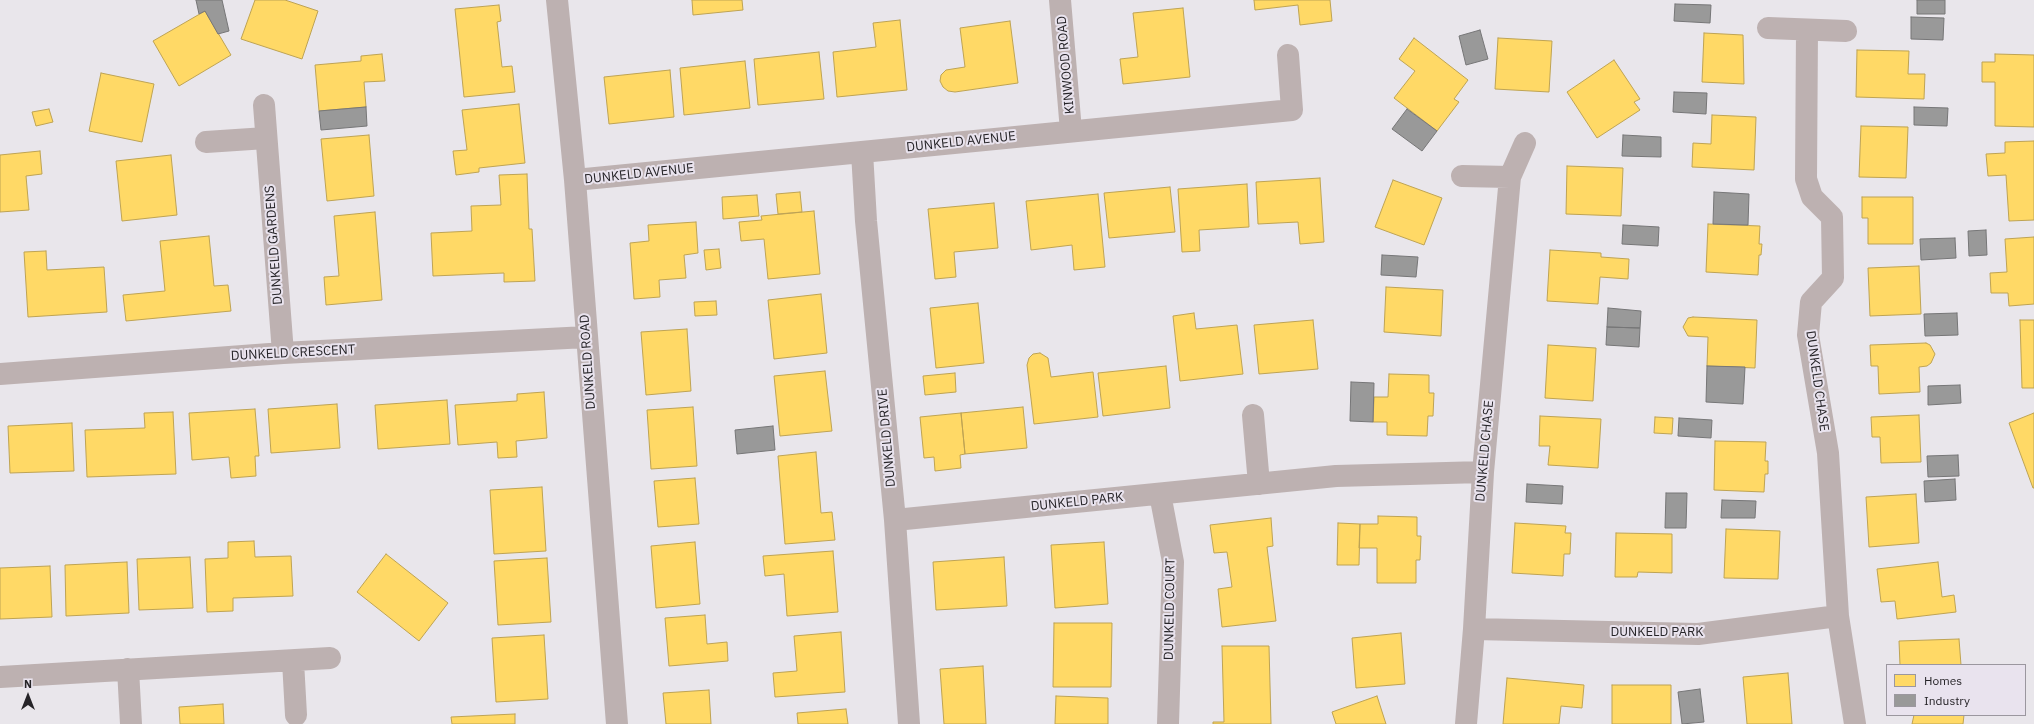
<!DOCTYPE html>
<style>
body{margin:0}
#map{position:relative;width:2034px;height:724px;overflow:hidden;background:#e9e6eb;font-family:"IBM Plex Sans",sans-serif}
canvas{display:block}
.legend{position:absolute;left:1886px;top:664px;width:140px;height:52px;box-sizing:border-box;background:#e9e3ee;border:1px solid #9b979f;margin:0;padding:5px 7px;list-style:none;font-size:12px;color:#262428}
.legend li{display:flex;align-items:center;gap:8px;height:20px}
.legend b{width:20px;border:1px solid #9b979f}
.north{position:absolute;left:8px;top:676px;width:40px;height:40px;-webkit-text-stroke:3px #e9e3ee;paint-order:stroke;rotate:0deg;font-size:11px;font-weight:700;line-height:16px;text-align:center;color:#262428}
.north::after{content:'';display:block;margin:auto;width:14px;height:18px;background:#262428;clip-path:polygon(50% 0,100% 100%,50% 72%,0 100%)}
</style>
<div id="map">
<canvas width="2034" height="724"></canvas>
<ul class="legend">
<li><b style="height:11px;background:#ffd966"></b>Homes</li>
<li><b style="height:11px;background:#999"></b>Industry</li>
</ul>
<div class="north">N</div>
</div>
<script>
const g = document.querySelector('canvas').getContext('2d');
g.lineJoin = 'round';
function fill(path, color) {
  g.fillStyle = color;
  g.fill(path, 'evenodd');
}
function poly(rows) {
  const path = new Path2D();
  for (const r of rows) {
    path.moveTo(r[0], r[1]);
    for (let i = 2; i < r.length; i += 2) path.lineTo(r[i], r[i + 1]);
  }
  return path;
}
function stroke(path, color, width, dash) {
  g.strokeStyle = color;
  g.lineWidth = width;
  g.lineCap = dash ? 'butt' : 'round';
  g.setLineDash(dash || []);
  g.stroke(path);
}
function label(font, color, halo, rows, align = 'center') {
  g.font = font + ' "IBM Plex Sans",sans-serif';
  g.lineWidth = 4;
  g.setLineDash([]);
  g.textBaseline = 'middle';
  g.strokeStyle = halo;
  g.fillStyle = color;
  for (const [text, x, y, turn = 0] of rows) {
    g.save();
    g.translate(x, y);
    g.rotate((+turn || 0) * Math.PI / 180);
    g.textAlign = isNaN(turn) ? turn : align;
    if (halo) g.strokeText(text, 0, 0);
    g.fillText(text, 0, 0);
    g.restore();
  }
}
const homes = poly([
 [255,0,285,0,318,11,302,59,241,39,255,0],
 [692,0,742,0,743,10,693,15,692,0],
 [1254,0,1330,0,1332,21,1300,25,1298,5,1255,10,1254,0],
 [499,5,501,21,497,22,502,67,512,66,515,92,464,97,455,9,499,5],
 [1183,8,1190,77,1123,84,1120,59,1138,57,1133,13,1183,8],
 [205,11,231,55,179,86,153,41,205,11],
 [900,20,907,90,837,97,833,52,876,47,873,23,900,20],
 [1010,21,1018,83,955,92,948,91,943,87,940,81,941,75,946,70,965,67,960,28,1010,21],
 [1704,33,1743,35,1744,84,1702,82,1704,33],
 [1414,38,1468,80,1454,99,1459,102,1437,131,1394,98,1415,71,1399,59,1414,38],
 [1498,38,1552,41,1549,92,1495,89,1498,38],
 [1857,50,1909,51,1908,74,1925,74,1924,99,1856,97,1857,50],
 [819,52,824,99,758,105,754,59,819,52],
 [382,54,385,81,364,82,366,107,319,111,315,65,361,61,361,56,382,54],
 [1995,54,2034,55,2034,127,1995,126,1995,82,1982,82,1982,62,1995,62,1995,54],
 [1614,60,1640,99,1634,102,1640,110,1597,138,1567,92,1614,60],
 [745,61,750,108,684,115,680,68,745,61],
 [670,70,674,117,609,124,604,77,670,70],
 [101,73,154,84,142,142,89,131,101,73],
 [519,104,525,163,479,168,479,172,456,175,453,151,467,150,462,110,519,104],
 [49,109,53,122,36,126,32,112,49,109],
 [1712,115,1756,117,1754,170,1692,167,1693,143,1711,144,1712,115],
 [1861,126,1908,127,1906,178,1859,177,1861,126],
 [369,135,374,196,327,201,321,139,369,135],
 [2034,141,2034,220,2009,221,2006,175,1988,176,1986,154,2005,153,2005,142,2034,141],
 [40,151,42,174,26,176,29,210,0,212,0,155,40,151],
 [171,155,177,215,122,221,116,161,171,155],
 [1567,166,1623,168,1621,216,1566,214,1567,166],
 [527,174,529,229,532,229,535,281,504,282,504,273,433,276,431,233,472,231,471,206,501,205,499,175,527,174],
 [1320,178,1324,242,1300,244,1298,222,1258,224,1256,182,1320,178],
 [1393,180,1442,198,1424,245,1375,227,1393,180],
 [1247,184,1249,227,1199,230,1200,251,1182,252,1178,189,1247,184],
 [1170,187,1175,232,1109,238,1104,193,1170,187],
 [800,192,802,212,778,214,776,194,800,192],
 [1098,194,1105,267,1074,270,1072,245,1031,250,1026,201,1098,194],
 [757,195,759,216,723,219,722,197,757,195],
 [1862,197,1913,197,1913,244,1868,244,1868,218,1862,218,1862,197],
 [994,203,998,248,954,252,956,277,935,279,928,209,994,203],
 [814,211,820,274,768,279,764,239,741,241,739,222,762,220,761,216,814,211],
 [375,212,382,300,326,305,324,277,339,276,334,216,375,212],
 [696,222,698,253,684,255,686,278,659,280,660,297,634,299,630,243,649,241,648,225,696,222],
 [1708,224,1760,226,1759,244,1762,244,1761,255,1759,255,1758,275,1706,272,1708,224],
 [209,236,214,286,228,285,231,311,126,321,123,295,165,291,160,241,209,236],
 [2034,237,2034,304,2009,306,2008,293,1991,293,1990,273,2007,272,2005,239,2034,237],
 [719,249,721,268,706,270,704,250,719,249],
 [1550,250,1601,253,1601,257,1629,259,1628,279,1600,277,1598,304,1547,301,1550,250],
 [46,251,47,270,104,267,107,312,28,317,24,252,46,251],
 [1919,266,1921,314,1870,316,1868,268,1919,266],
 [1386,287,1443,290,1441,336,1384,332,1386,287],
 [821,294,827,353,774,359,768,300,821,294],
 [716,301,717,315,695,316,694,302,716,301],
 [978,303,984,363,936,368,930,308,978,303],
 [1194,313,1196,329,1237,325,1243,374,1180,381,1173,316,1194,313],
 [1693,317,1757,320,1755,368,1707,366,1708,337,1688,336,1683,327,1688,318,1693,317],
 [1313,320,1318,369,1259,374,1254,325,1313,320],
 [2020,320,2034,320,2034,388,2022,388,2020,320],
 [687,329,691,391,646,395,641,332,687,329],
 [1926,343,1930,345,1935,354,1931,363,1927,366,1919,367,1920,392,1879,394,1878,366,1871,366,1870,345,1926,343],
 [1548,345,1596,348,1593,401,1545,398,1548,345],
 [1040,353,1048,358,1051,377,1093,372,1098,417,1034,424,1027,365,1029,358,1033,354,1040,353],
 [1166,366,1170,408,1103,416,1098,373,1166,366],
 [825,371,832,431,780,436,774,376,825,371],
 [955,373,956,392,925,395,923,376,955,373],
 [1389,374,1429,375,1429,393,1434,393,1433,416,1428,416,1427,436,1387,435,1387,422,1373,422,1374,397,1388,397,1389,374],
 [544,392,547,438,516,441,517,457,498,458,497,442,458,445,455,405,517,401,517,394,544,392],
 [447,400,450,444,378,449,375,405,447,400],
 [337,404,340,448,271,453,268,409,337,404],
 [693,407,697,466,651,469,647,410,693,407],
 [1023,407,1027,448,965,454,961,413,1023,407],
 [255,409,259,456,255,456,256,476,231,478,229,457,192,460,189,413,255,409],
 [173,412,176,474,87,477,85,430,145,428,144,413,173,412],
 [961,413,965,454,960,455,961,468,935,471,934,457,924,458,920,417,961,413],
 [2034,413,2034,488,2033,488,2009,423,2034,413],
 [1919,415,1921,462,1881,463,1880,437,1872,437,1871,417,1919,415],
 [1540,416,1601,419,1598,468,1548,465,1550,446,1539,446,1540,416],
 [1655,417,1673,418,1672,434,1654,433,1655,417],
 [72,423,74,471,10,473,8,426,72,423],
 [1715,441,1766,442,1765,461,1768,461,1768,474,1765,474,1764,492,1714,490,1715,441],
 [816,452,821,513,832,512,835,540,785,544,778,456,816,452],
 [695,478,699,524,658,527,654,481,695,478],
 [542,487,546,551,494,554,490,490,542,487],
 [1916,494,1919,543,1869,547,1866,497,1916,494],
 [1378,516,1417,517,1417,536,1421,536,1420,560,1416,560,1416,583,1377,583,1377,548,1359,548,1360,524,1378,524,1378,516],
 [1271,518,1273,546,1267,547,1276,621,1222,627,1218,589,1232,587,1227,552,1214,553,1210,525,1271,518],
 [1338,523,1360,524,1359,565,1337,565,1338,523],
 [1515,523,1566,526,1565,533,1571,533,1570,554,1564,554,1563,576,1512,573,1515,523],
 [1726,529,1780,531,1778,579,1724,578,1726,529],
 [1616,533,1672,534,1672,573,1638,572,1637,577,1615,577,1616,533],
 [254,541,255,557,291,556,293,596,233,598,233,611,207,612,205,559,228,558,228,542,254,541],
 [695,542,700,604,656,608,651,546,695,542],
 [1104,542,1108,604,1055,608,1051,545,1104,542],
 [833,551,838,612,787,616,784,574,765,576,763,556,833,551],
 [386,554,448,603,419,641,357,592,386,554],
 [190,557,193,608,139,610,137,559,190,557],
 [1004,557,1007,606,936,610,933,562,1004,557],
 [547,558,551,622,498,625,494,561,547,558],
 [127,562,129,613,66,616,65,565,127,562],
 [1938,562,1942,597,1954,595,1956,612,1897,619,1895,601,1881,602,1877,569,1938,562],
 [50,566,52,617,0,619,0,568,50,566],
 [705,615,707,644,727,642,728,661,669,666,665,618,705,615],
 [1054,623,1112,623,1111,687,1053,687,1054,623],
 [841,632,845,692,775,697,773,673,797,671,794,636,841,632],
 [1401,633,1405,684,1356,688,1352,638,1401,633],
 [544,635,548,699,496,702,492,638,544,635],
 [1959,639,1961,665,1900,665,1899,641,1959,639],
 [1222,646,1269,646,1271,724,1213,724,1213,722,1224,722,1222,646],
 [983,666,986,724,944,724,940,669,983,666],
 [1788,673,1792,724,1747,724,1743,677,1788,673],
 [1507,678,1584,685,1582,708,1561,706,1559,724,1503,724,1507,678],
 [1612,685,1671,685,1671,724,1612,724,1612,685],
 [709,690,711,724,666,724,663,693,709,690],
 [1056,696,1108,698,1108,724,1055,724,1056,696],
 [1377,696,1386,724,1336,724,1332,712,1377,696],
 [223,704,224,724,180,724,179,707,223,704],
 [846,709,848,724,798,724,797,713,846,709],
 [515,714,515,724,452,724,451,717,515,714],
 [1914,715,1964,715,1963,724,1912,724,1914,715]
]);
fill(homes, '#ffd966');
stroke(homes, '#bea353', 1);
const industry = poly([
 [196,0,222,0,229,31,218,34,205,11,199,14,196,0],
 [1917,0,1945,0,1945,14,1917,14,1917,0],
 [1675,4,1711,5,1710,23,1674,21,1675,4],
 [1911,17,1944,18,1943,40,1911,39,1911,17],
 [1480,30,1488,59,1466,65,1459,36,1480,30],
 [1674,92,1707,93,1706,114,1673,112,1674,92],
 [366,107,367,126,321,130,319,111,366,107],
 [1914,107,1948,108,1947,126,1914,125,1914,107],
 [1407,109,1437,131,1422,151,1392,129,1407,109],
 [1623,135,1661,137,1661,157,1622,156,1623,135],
 [1714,192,1749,194,1748,225,1713,224,1714,192],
 [1623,225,1659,227,1658,246,1622,244,1623,225],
 [1986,230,1987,255,1969,256,1968,231,1986,230],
 [1955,238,1956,258,1921,260,1920,239,1955,238],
 [1382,255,1418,257,1416,277,1381,275,1382,255],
 [1608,308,1641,311,1640,328,1607,327,1608,308],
 [1957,313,1958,335,1925,336,1924,314,1957,313],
 [1607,327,1640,328,1639,347,1606,345,1607,327],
 [1707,366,1745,367,1743,404,1706,402,1707,366],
 [1351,382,1374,383,1373,422,1350,421,1351,382],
 [1960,385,1961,403,1928,405,1928,386,1960,385],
 [1679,418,1712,420,1711,438,1678,436,1679,418],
 [773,426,775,450,737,454,735,430,773,426],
 [1958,455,1959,476,1928,477,1927,456,1958,455],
 [1955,479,1956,500,1925,502,1924,481,1955,479],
 [1527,484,1563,486,1562,504,1526,502,1527,484],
 [1666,493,1687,493,1686,528,1665,528,1666,493],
 [1722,500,1756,501,1755,518,1721,518,1722,500],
 [1700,689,1704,722,1682,724,1678,692,1700,689]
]);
fill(industry, '#999');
stroke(industry, '#767677', 1);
stroke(poly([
 [557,0,575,180,617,724],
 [1060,0,1071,131],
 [1768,28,1846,31],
 [1807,30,1806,179,1812,197,1832,217,1833,278,1811,302,1808,335,1828,453,1838,616,1855,724],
 [264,105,283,353],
 [206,142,266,138],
 [862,152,866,221,895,520,909,724],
 [1462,176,1510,177],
 [575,180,1292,110,1288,55],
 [0,374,283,353,586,337],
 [1253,415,1259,484],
 [1160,494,1173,562,1168,724],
 [895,520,1336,476,1483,472],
 [1474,629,1698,634,1838,616],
 [293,661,296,715],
 [128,669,131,724],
 [0,677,330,658],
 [1466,724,1474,629,1483,472,1510,177,1525,143]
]), '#bdb1b1', 22);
label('13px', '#262428', '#e9e3ee', [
 ["KINWOOD ROAD",1066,65,-95],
 ["DUNKELD AVENUE",961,142,-6],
 ["DUNKELD AVENUE",639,174,-6],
 ["DUNKELD GARDENS",274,245,-94],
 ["DUNKELD CRESCENT",293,353,-3],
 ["DUNKELD ROAD",588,362,-94],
 ["DUNKELD CHASE",1817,381,82],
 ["DUNKELD DRIVE",887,438,-95],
 ["DUNKELD CHASE",1485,451,-85],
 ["DUNKELD PARK",1077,502,-6],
 ["DUNKELD COURT",1170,609,-89],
 ["DUNKELD PARK",1657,632]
]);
</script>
